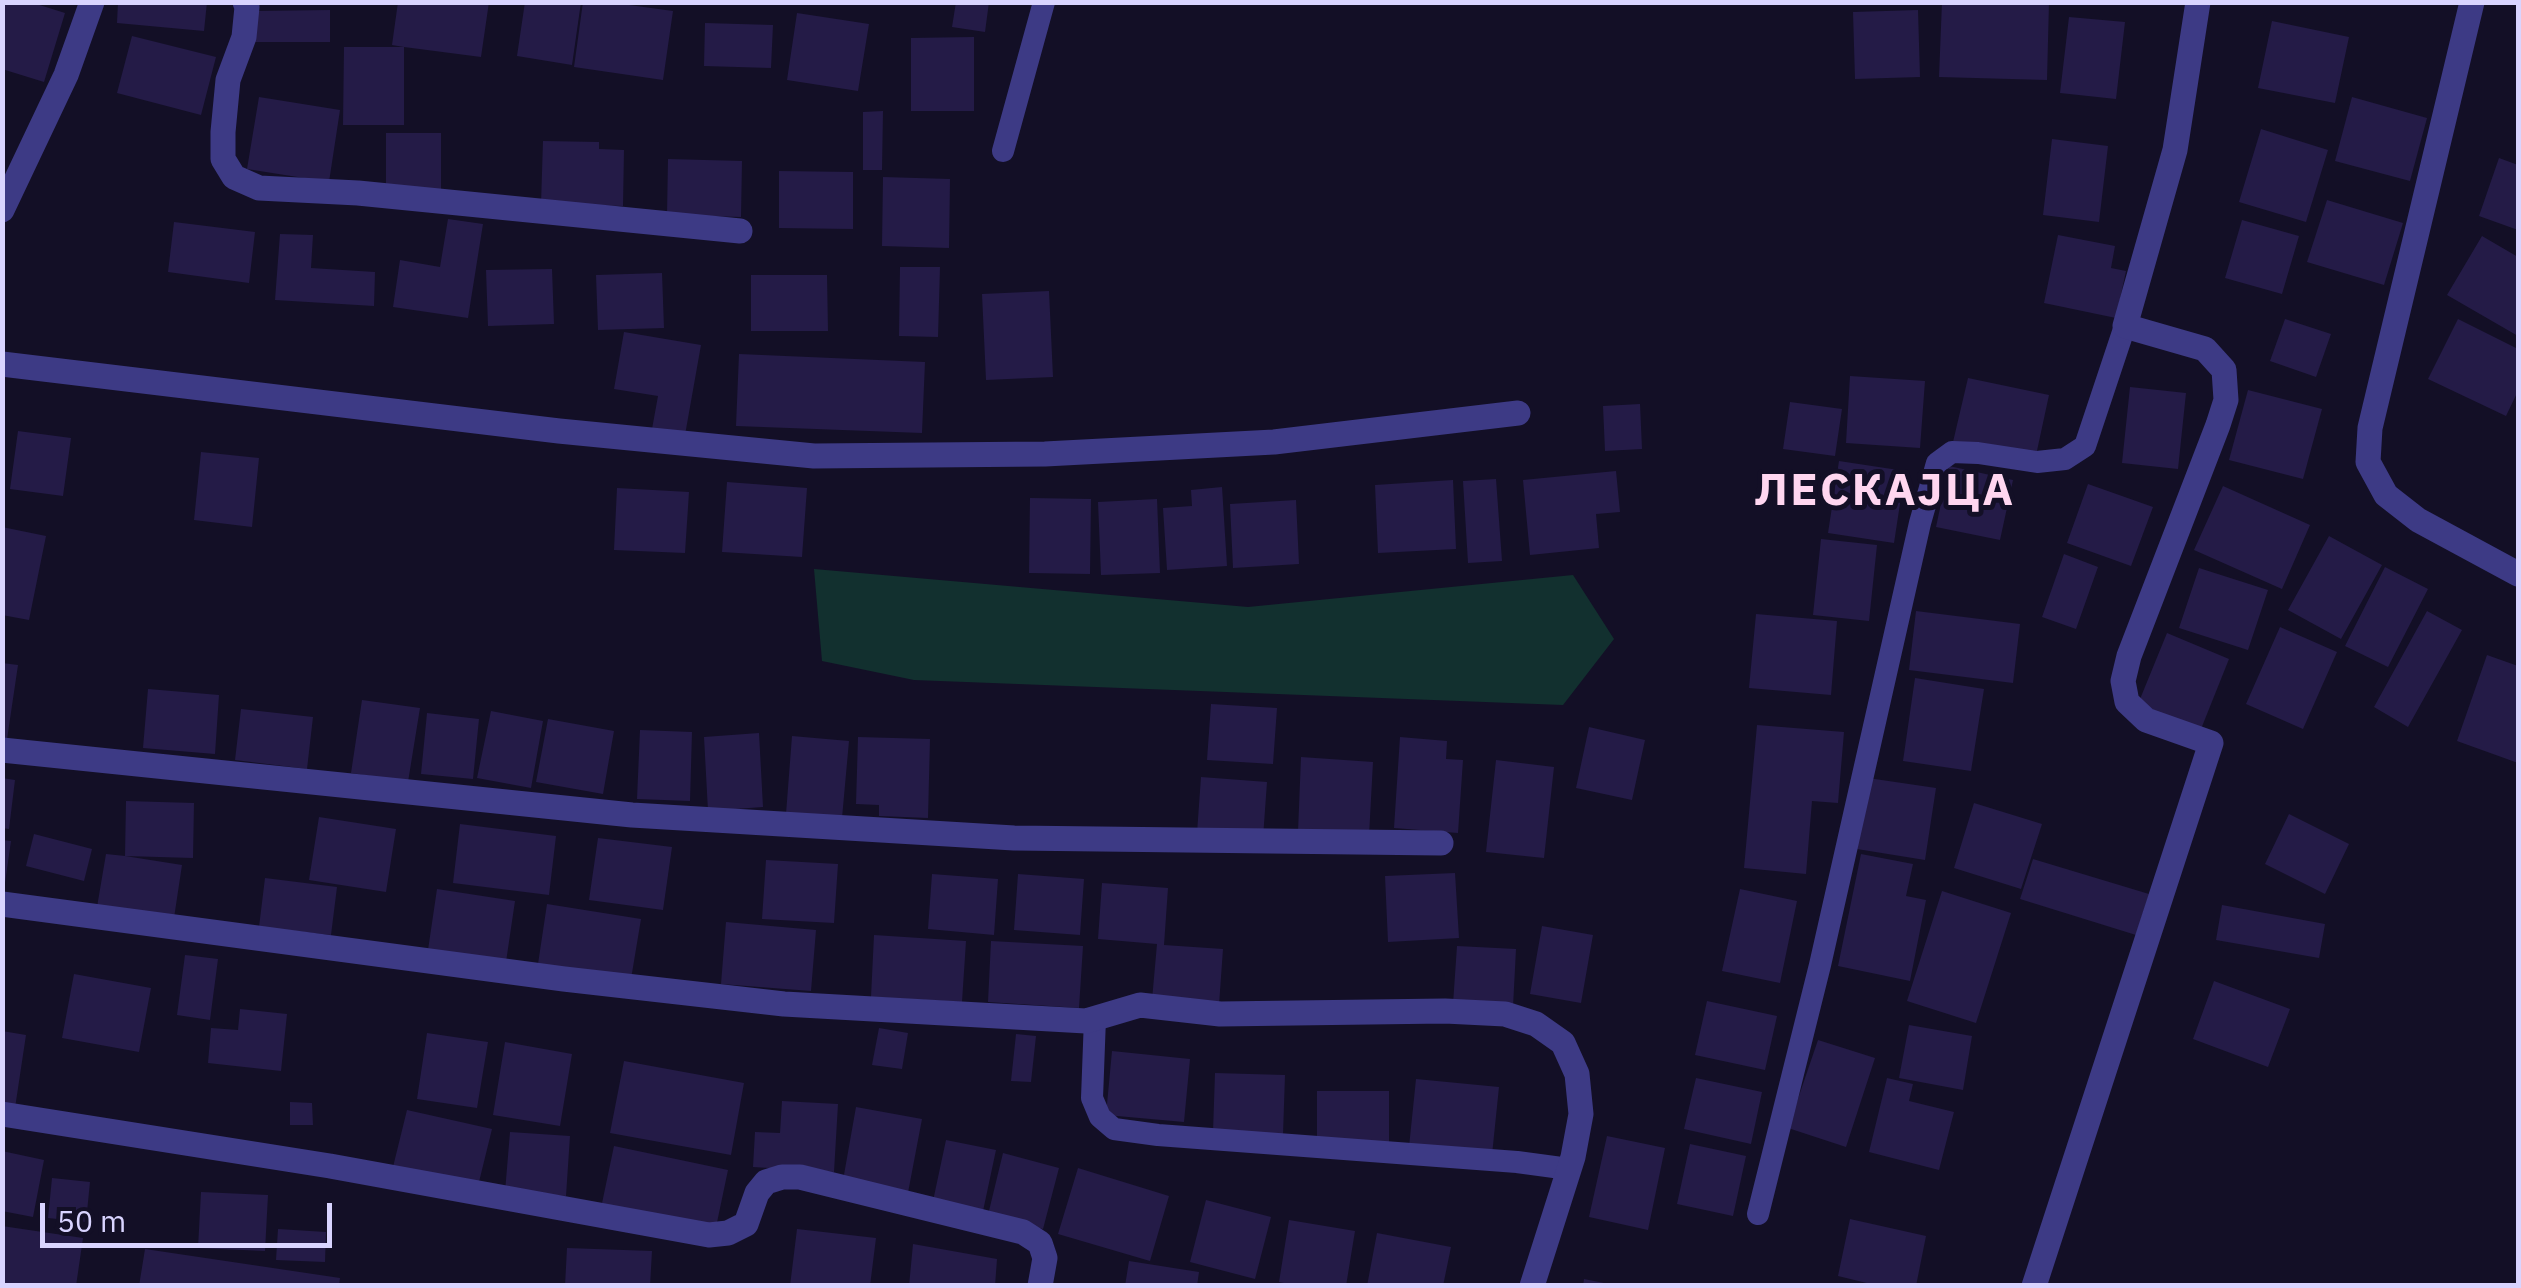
<!DOCTYPE html>
<meta charset="utf-8">
<style>
body{margin:0}
#map{position:relative;width:2521px;height:1288px;overflow:hidden;background:#130f26;font-family:"IBM Plex Sans",sans-serif}
canvas{display:block}
.frame{position:absolute;inset:0;border:5px solid #d9d4ff;pointer-events:none}
.scale{position:absolute;left:40px;top:1203px;width:292px;height:45px;box-sizing:border-box;border:5px solid #d9d4ff;border-top:0;padding-left:12px;font-size:30px;line-height:35px;white-space:nowrap;color:#d9d4ff;-webkit-text-stroke:8px #130f26;paint-order:stroke}
</style>
<div id="map">
<canvas width="2521" height="1288"></canvas>
<div class="frame"></div>
<div class="scale">50 m</div>
</div>
<script>
const g = document.querySelector('canvas').getContext('2d');
g.lineJoin = 'round';
function fill(path, color) {
  g.fillStyle = color;
  g.fill(path, 'evenodd');
}
function poly(rows) {
  const path = new Path2D();
  for (const r of rows) {
    path.moveTo(r[0], r[1]);
    for (let i = 2; i < r.length; i += 2) path.lineTo(r[i], r[i + 1]);
  }
  return path;
}
function stroke(path, color, width, dash) {
  g.strokeStyle = color;
  g.lineWidth = width;
  g.lineCap = dash ? 'butt' : 'round';
  g.setLineDash(dash || []);
  g.stroke(path);
}
function label(font, color, halo, rows, align = 'center') {
  g.font = font + ' "IBM Plex Sans",sans-serif';
  g.lineWidth = 10;
  g.setLineDash([]);
  g.textBaseline = 'middle';
  g.strokeStyle = halo;
  g.fillStyle = color;
  for (const [text, x, y, turn = 0] of rows) {
    g.save();
    g.translate(x, y);
    g.rotate((+turn || 0) * Math.PI / 180);
    g.textAlign = isNaN(turn) ? turn : align;
    if (halo) g.strokeText(text, 0, 0);
    g.fillText(text, 0, 0);
    g.restore();
  }
}
fill(poly([
 [814,569,1248,607,1573,575,1614,639,1563,705,914,680,822,661]
]), '#12302f');
fill(poly([
 [2,2,30,2,65,13,44,82,2,69],
 [118,2,207,2,204,31,117,23],
 [398,2,489,2,481,57,404,47,404,125,343,125,344,47,404,47,392,45],
 [525,2,581,2,572,65,517,56],
 [583,2,607,2,673,11,663,80,574,67],
 [956,2,989,2,985,32,952,27],
 [1942,2,2049,2,2047,80,1939,77],
 [330,10,330,42,254,42,255,11],
 [1918,10,1920,77,1855,79,1853,12],
 [797,13,869,24,858,91,787,80],
 [2069,17,2125,22,2116,99,2060,93],
 [2272,21,2349,37,2335,103,2258,88],
 [705,23,773,25,771,68,704,66],
 [132,36,216,57,201,115,117,93],
 [974,37,974,111,911,111,911,38],
 [259,97,340,110,329,182,247,169],
 [2352,97,2427,118,2410,181,2335,161],
 [883,111,882,170,863,170,863,112],
 [2261,129,2328,150,2306,222,2239,202],
 [386,133,441,133,441,191,386,190],
 [2052,139,2108,146,2099,222,2043,215],
 [543,141,599,142,599,149,624,150,623,206,541,204],
 [2499,158,2518,165,2518,230,2479,216],
 [668,159,742,161,741,217,667,215],
 [779,171,853,172,853,229,779,228],
 [883,177,950,179,949,248,882,246],
 [2327,200,2403,223,2384,285,2307,262],
 [448,219,483,224,468,318,393,307,400,260,440,267],
 [2242,220,2299,236,2282,294,2225,278],
 [174,222,255,232,249,283,168,272],
 [280,234,313,235,311,268,375,272,374,306,275,300],
 [2058,235,2115,246,2111,268,2126,271,2116,318,2044,303],
 [2482,236,2518,257,2518,336,2447,295],
 [900,267,940,267,938,337,899,336],
 [552,269,554,324,488,326,486,270],
 [662,273,664,328,598,330,596,275],
 [751,275,827,275,828,331,751,331],
 [1049,291,1053,377,986,380,982,294],
 [2285,319,2331,334,2316,377,2270,361],
 [2458,319,2518,349,2518,391,2506,416,2428,379],
 [624,332,701,345,685,435,652,429,658,396,614,389],
 [739,354,925,362,922,433,736,426],
 [1850,376,1925,381,1920,448,1846,443],
 [1968,378,2049,395,2035,460,1953,442],
 [2130,387,2186,393,2178,469,2122,463],
 [2248,390,2322,409,2303,479,2229,460],
 [1790,402,1842,409,1835,456,1783,449],
 [1640,404,1642,449,1605,451,1603,406],
 [18,431,71,438,63,496,10,489],
 [201,452,259,458,252,527,194,520],
 [1839,461,1905,471,1894,543,1828,533],
 [1949,466,2013,480,2000,540,1936,527],
 [1616,471,1620,512,1596,514,1599,548,1530,555,1523,480],
 [1496,479,1502,561,1468,563,1463,481],
 [1453,480,1456,549,1378,553,1375,485],
 [727,482,807,488,802,557,722,552],
 [2088,484,2153,507,2131,566,2067,543],
 [2223,486,2310,525,2282,589,2194,550],
 [1222,487,1227,566,1167,570,1163,508,1192,506,1191,490],
 [617,488,689,492,685,553,614,550],
 [1030,498,1091,499,1090,574,1029,573],
 [1157,499,1160,573,1101,575,1098,502],
 [1296,500,1299,564,1233,568,1230,504],
 [2,527,46,536,29,620,2,615],
 [2329,536,2382,565,2341,639,2288,610],
 [1821,539,1877,545,1869,621,1813,615],
 [2064,554,2098,567,2076,629,2042,617],
 [2385,567,2428,589,2388,667,2345,646],
 [2199,568,2268,590,2248,650,2179,628],
 [1916,611,2020,624,2013,683,1909,670],
 [2427,611,2462,630,2408,727,2374,707],
 [1756,614,1837,621,1831,695,1749,688],
 [2280,627,2337,652,2303,729,2246,704],
 [2167,633,2229,659,2201,729,2138,704],
 [2487,655,2518,666,2518,763,2457,741],
 [2,663,18,665,6,746,2,745],
 [1915,678,1984,689,1971,771,1903,761],
 [148,689,219,695,215,754,143,748],
 [362,700,420,708,408,782,351,773],
 [1211,704,1277,708,1273,764,1207,760],
 [241,709,313,717,307,769,235,760],
 [491,711,543,721,531,788,477,778],
 [427,713,479,719,473,779,421,774],
 [548,719,614,731,603,794,536,782],
 [1757,725,1844,732,1838,803,1812,801,1806,874,1744,868],
 [1589,727,1645,740,1632,800,1576,788],
 [640,730,692,732,690,801,637,799],
 [759,733,763,807,708,811,704,737],
 [792,736,849,741,842,818,786,814],
 [858,737,930,739,928,818,879,816,879,805,856,804],
 [1400,737,1447,741,1446,759,1463,760,1458,833,1394,828],
 [1301,757,1373,762,1369,836,1298,832],
 [1496,760,1554,767,1544,858,1486,852],
 [1201,777,1267,782,1263,838,1197,833],
 [2,778,15,780,9,829,2,828],
 [1868,778,1936,788,1925,860,1857,849],
 [126,801,194,803,193,858,125,856,182,865,174,918,97,907,106,854,125,856],
 [1974,803,2042,824,2021,889,1954,868],
 [2289,814,2349,844,2325,894,2265,864],
 [319,817,396,829,386,892,309,880],
 [460,824,556,836,549,895,453,883],
 [34,834,92,849,84,881,26,866],
 [598,838,672,847,663,910,589,900],
 [2,840,11,841,5,883,2,883],
 [1861,854,1913,864,1906,896,1926,900,1910,981,1838,966],
 [2033,859,2149,894,2136,935,2020,899],
 [766,860,838,864,834,923,762,919],
 [1455,873,1459,938,1388,942,1385,876],
 [932,874,998,879,994,935,928,929],
 [1018,874,1084,879,1080,935,1014,930],
 [265,878,337,887,331,935,259,927],
 [1102,883,1168,888,1164,945,1223,949,1219,1005,1152,1000,1157,944,1098,939],
 [437,889,515,901,506,962,428,950],
 [1740,889,1797,901,1780,983,1722,971],
 [1942,891,2011,913,1976,1023,1907,1001],
 [547,904,641,919,631,979,538,964],
 [2222,905,2325,924,2319,958,2216,940],
 [726,922,816,930,811,991,721,984],
 [1542,926,1593,935,1581,1003,1530,994],
 [874,935,966,941,962,1002,871,997],
 [991,941,1083,946,1079,1008,988,1002],
 [1457,946,1516,949,1513,1007,1453,1004],
 [185,955,218,959,210,1020,177,1015],
 [74,974,151,988,139,1052,62,1038],
 [2214,981,2290,1009,2268,1067,2193,1039],
 [1707,1001,1777,1016,1765,1070,1695,1055],
 [240,1009,287,1014,281,1071,208,1063,211,1028,238,1030],
 [1909,1025,1972,1036,1963,1090,1899,1078],
 [879,1028,908,1033,902,1069,872,1065],
 [2,1031,26,1035,15,1108,2,1106],
 [427,1033,488,1042,477,1108,417,1099],
 [1016,1034,1036,1036,1031,1082,1011,1081],
 [1818,1040,1875,1058,1846,1147,1788,1128],
 [505,1042,572,1054,560,1126,493,1115],
 [1112,1051,1190,1059,1184,1122,1106,1115],
 [624,1061,744,1083,731,1155,610,1133],
 [1215,1073,1285,1075,1283,1135,1213,1132],
 [1696,1078,1762,1092,1751,1144,1684,1129],
 [1887,1078,1913,1084,1909,1101,1954,1112,1939,1170,1869,1152],
 [1416,1079,1499,1087,1492,1155,1409,1147],
 [1317,1091,1389,1091,1389,1146,1317,1146],
 [782,1101,838,1104,834,1172,753,1167,755,1132,780,1133],
 [290,1102,312,1103,313,1125,290,1125],
 [856,1107,922,1119,907,1198,842,1186],
 [407,1110,492,1129,478,1186,393,1167],
 [510,1132,570,1136,566,1196,505,1192],
 [1607,1136,1665,1148,1648,1230,1589,1217],
 [946,1140,996,1150,983,1211,933,1201],
 [1690,1144,1746,1156,1733,1216,1677,1204],
 [614,1146,728,1170,715,1232,601,1208],
 [2,1151,44,1160,33,1217,2,1211],
 [1003,1153,1059,1168,1043,1229,988,1215],
 [1078,1168,1169,1196,1150,1261,1058,1234],
 [52,1178,90,1182,86,1222,48,1218],
 [201,1192,268,1195,265,1251,198,1248],
 [1206,1200,1271,1217,1255,1279,1190,1262],
 [1850,1219,1926,1236,1916,1286,1879,1286,1838,1276],
 [1289,1220,1355,1231,1346,1286,1298,1286,1279,1282],
 [2,1226,83,1238,76,1286,2,1286],
 [278,1229,326,1232,325,1262,276,1260],
 [797,1229,876,1238,870,1286,790,1286],
 [1377,1233,1451,1247,1443,1286,1367,1286],
 [913,1244,997,1259,995,1286,909,1286],
 [567,1248,652,1251,650,1286,565,1286],
 [145,1249,340,1278,339,1286,139,1286],
 [1129,1261,1199,1272,1197,1286,1125,1286],
 [1584,1279,1609,1284,1608,1286,1583,1286]
]), '#241b47');
stroke(poly([
 [1003,151,1044,2],
 [1095,1018,1092,1098,1100,1117,1114,1129,1158,1135,1517,1162,1569,1169],
 [1758,1214,1820,965,1920,523,1937,463,1952,452,1978,453,2037,462,2065,459,2085,446,2125,326]
]), '#3d3a85', 22);
stroke(poly([
 [245,2,247,7,244,37,228,80,223,132,223,159,234,177,259,188,358,193,740,231],
 [2472,2,2370,428,2368,462,2386,495,2418,520,2518,574],
 [2,210,66,75,92,2],
 [2,364,559,431,814,456,1045,454,1274,442,1518,413],
 [2,750,632,815,1014,838,1441,843],
 [2,904,564,979,784,1004,1086,1021,1140,1005,1220,1014,1445,1011,1505,1014,1536,1024,1563,1043,1577,1074,1581,1114,1573,1157,1532,1286],
 [2,1114,330,1166,709,1235,728,1233,746,1224,757,1193,766,1182,782,1177,800,1177,1023,1232,1040,1243,1045,1258,1040,1286],
 [2034,1286,2211,743,2146,720,2127,702,2123,681,2129,656,2218,425,2226,400,2224,370,2205,349,2125,326,2175,150,2198,2]
]), '#3d3a85', 25);
g.letterSpacing = '2.5px';
label('bold 45px', '#ffd6f0', '#130f26', [
 ["ЛЕСКАЈЦА",1885,492]
]);
g.letterSpacing = '0px';
</script>
